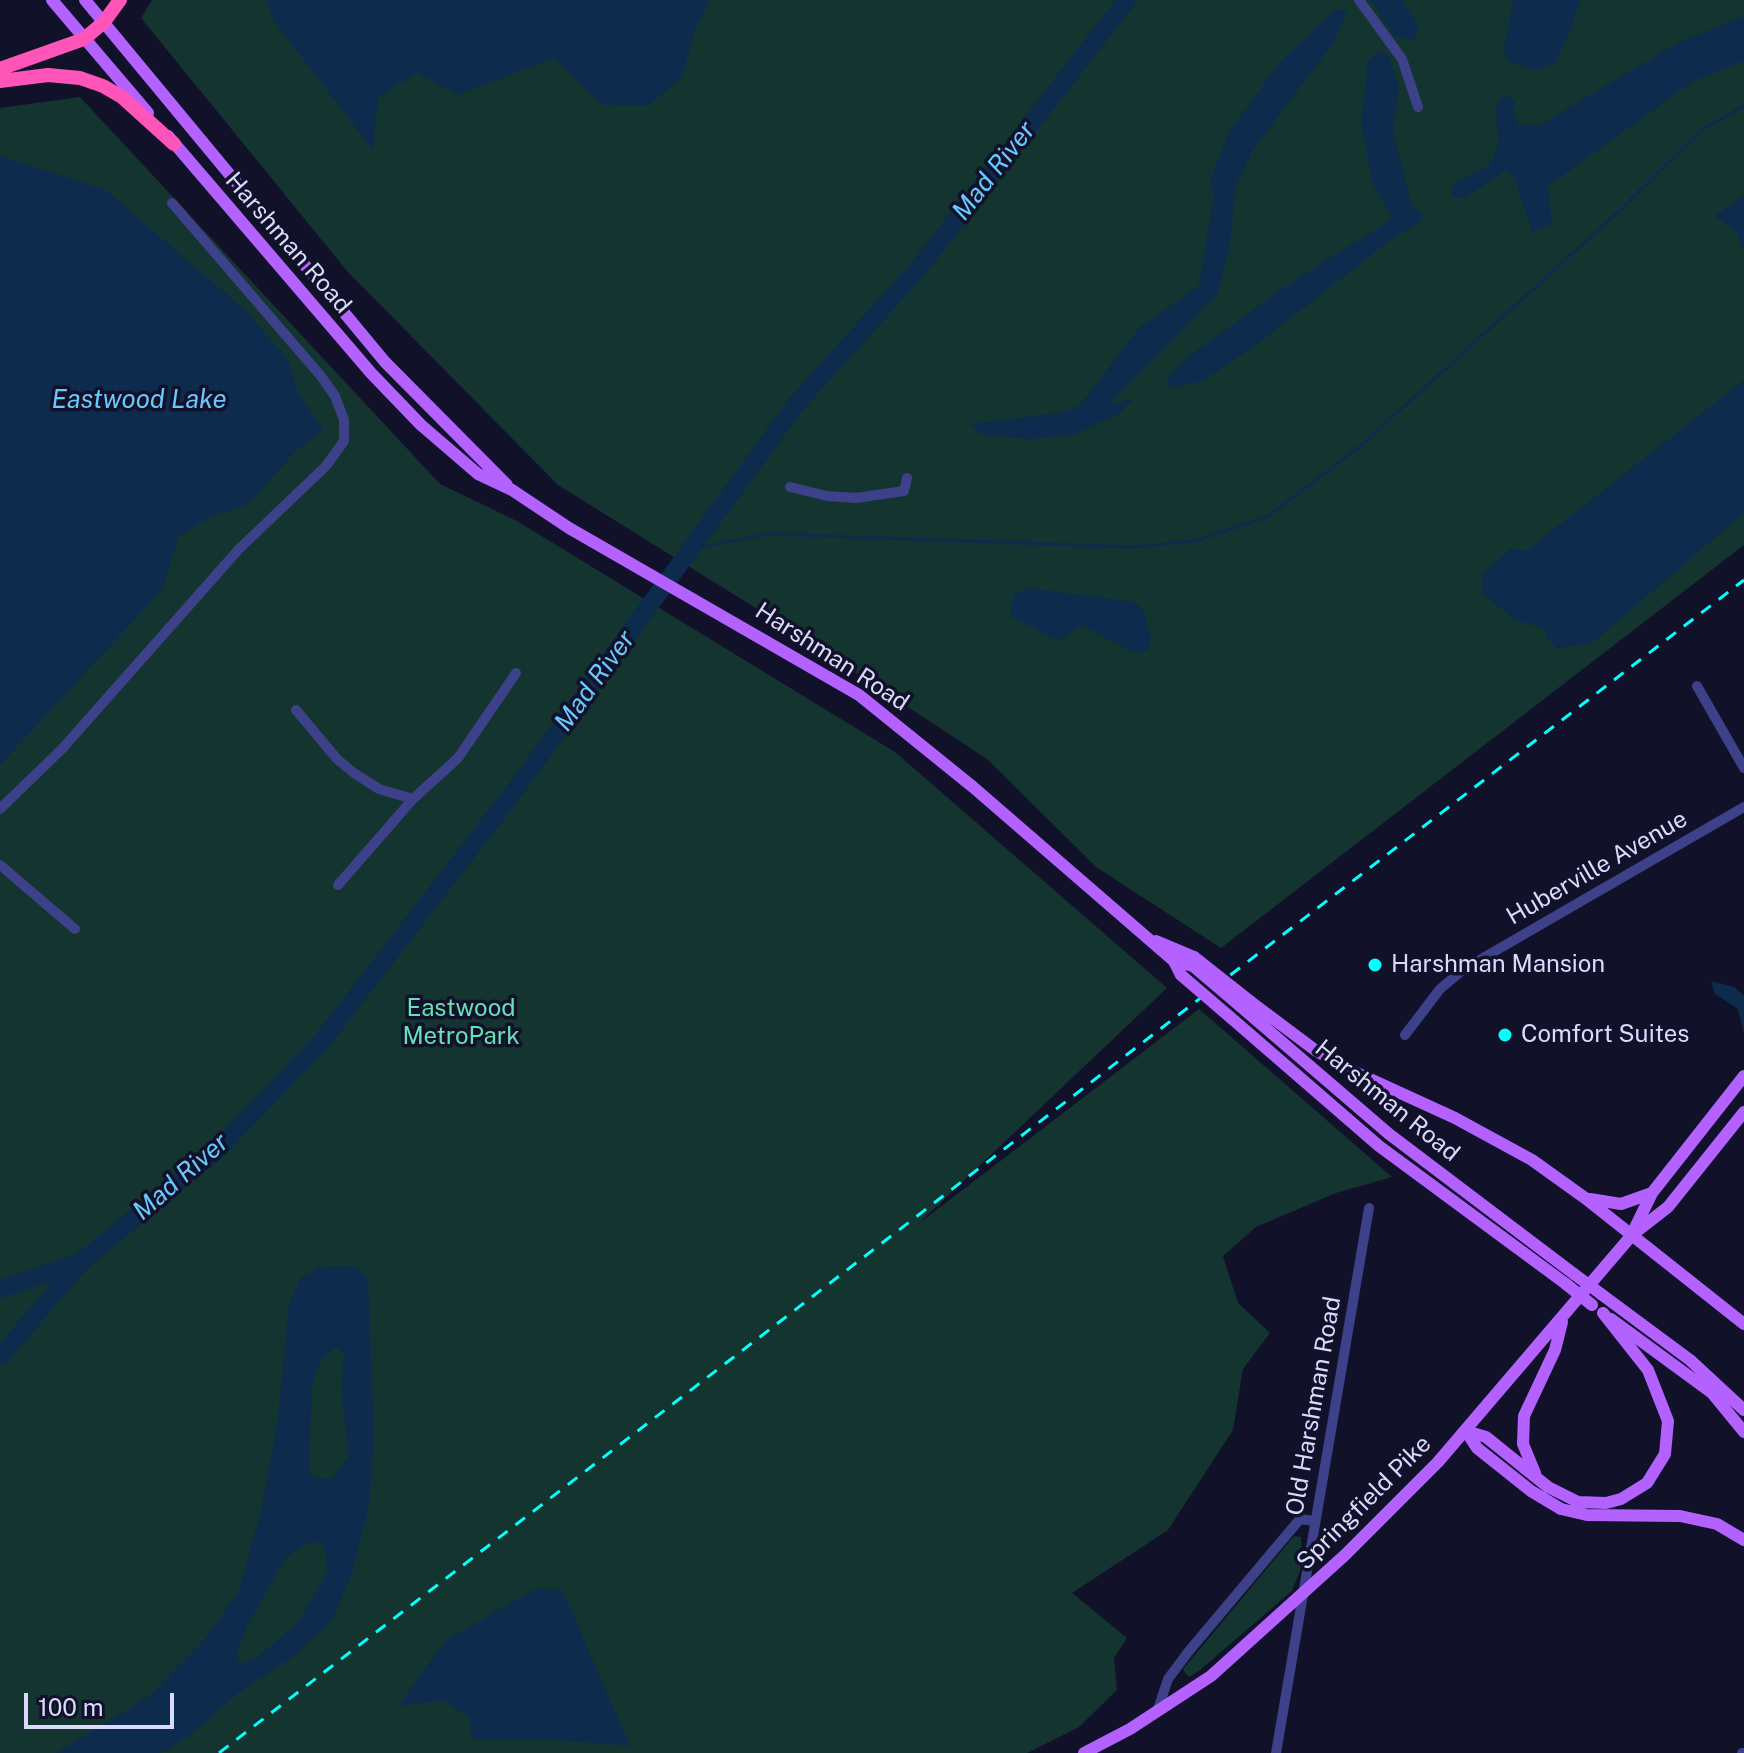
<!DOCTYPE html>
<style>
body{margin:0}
#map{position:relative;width:1744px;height:1753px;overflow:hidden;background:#12112a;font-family:"Public Sans",sans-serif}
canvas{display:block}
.scale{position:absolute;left:24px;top:1693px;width:150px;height:36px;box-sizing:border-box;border:4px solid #dadaff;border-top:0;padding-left:10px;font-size:24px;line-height:28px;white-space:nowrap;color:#dadaff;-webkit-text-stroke:6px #12112a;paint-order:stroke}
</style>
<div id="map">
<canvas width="1744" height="1753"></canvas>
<div class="scale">100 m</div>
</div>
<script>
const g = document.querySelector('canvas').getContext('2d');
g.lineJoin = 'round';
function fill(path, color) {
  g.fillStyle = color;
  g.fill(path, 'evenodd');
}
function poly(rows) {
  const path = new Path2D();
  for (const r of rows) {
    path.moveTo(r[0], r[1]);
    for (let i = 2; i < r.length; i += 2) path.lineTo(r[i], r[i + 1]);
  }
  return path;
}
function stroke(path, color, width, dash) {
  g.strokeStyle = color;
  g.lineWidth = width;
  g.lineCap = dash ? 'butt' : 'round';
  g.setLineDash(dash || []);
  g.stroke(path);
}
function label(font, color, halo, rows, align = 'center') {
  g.font = font + ' "Public Sans",sans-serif';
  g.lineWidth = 7;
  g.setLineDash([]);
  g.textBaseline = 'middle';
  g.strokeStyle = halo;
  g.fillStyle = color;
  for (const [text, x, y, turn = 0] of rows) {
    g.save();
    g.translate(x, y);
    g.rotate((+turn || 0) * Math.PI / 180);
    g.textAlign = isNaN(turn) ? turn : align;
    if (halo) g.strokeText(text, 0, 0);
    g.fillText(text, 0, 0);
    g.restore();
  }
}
fill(poly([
 [152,0,1744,0,1744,545,1221,948,1096,867,987,759,783,625,558,485,347,271,141,18],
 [80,97,440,484,517,521,895,752,1167,988,918,1224,1199,1009,1392,1177,1336,1193,1256,1227,1223,1256,1238,1303,1270,1333,1243,1369,1233,1430,1168,1530,1072,1593,1127,1638,1114,1658,1117,1690,1079,1727,1027,1753,0,1753,0,108],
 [1294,1536,1301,1537,1302,1566,1292,1591,1200,1670,1189,1677,1185,1673,1183,1669]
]), '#143430');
fill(poly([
 [266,0,711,0,696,26,682,77,648,106,602,105,555,58,457,95,417,72,378,98,373,150,274,21],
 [1371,0,1403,0,1419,28,1413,40,1395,37],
 [1513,0,1580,0,1569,35,1555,63,1536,70,1507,61,1504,48],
 [1335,9,1347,11,1334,42,1253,150,1236,186,1229,250,1218,293,1109,404,1134,399,1118,414,1071,436,1027,439,979,434,971,424,1065,412,1079,406,1139,328,1199,286,1214,195,1210,181,1229,132,1279,63],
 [1744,16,1744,61,1692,82,1548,186,1552,224,1532,232,1515,180,1506,170,1465,198,1452,197,1453,184,1490,165,1499,142,1495,106,1502,95,1516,100,1513,108,1518,125,1538,126,1681,41],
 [1380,51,1389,57,1399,85,1393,133,1412,206,1423,213,1422,221,1389,241,1259,343,1204,380,1170,389,1168,378,1193,353,1299,277,1386,223,1391,215,1373,184,1361,123,1368,61],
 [0,156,106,190,247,312,289,361,297,391,323,430,294,453,249,504,212,516,179,536,162,590,0,765],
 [1744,195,1744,250,1736,231,1715,216],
 [1744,380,1744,513,1592,643,1557,648,1548,640,1543,628,1515,620,1482,593,1483,574,1510,549,1526,551],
 [1028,588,1134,602,1145,612,1151,639,1148,650,1135,653,1082,625,1058,641,1010,616,1014,594],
 [1711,981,1734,987,1744,996,1744,1034,1738,1009,1715,994],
 [356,1266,368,1279,374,1433,369,1505,352,1575,331,1621,293,1657,237,1694,189,1736,161,1753,55,1753,148,1697,206,1638,239,1590,261,1511,278,1418,289,1303,301,1278,319,1267],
 [336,1347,344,1354,341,1387,349,1456,331,1479,314,1478,309,1468,312,1384,321,1360],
 [310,1542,323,1543,328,1571,298,1622,255,1659,240,1663,236,1654,248,1624,287,1556],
 [535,1589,562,1589,630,1746,555,1740,472,1740,469,1717,443,1700,398,1706,445,1641]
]), '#0d2b4d');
stroke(poly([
 [691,549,770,534,1132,547,1195,541,1267,517,1358,448,1616,214,1701,130,1744,106]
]), '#0d2b4d', 3);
stroke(poly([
 [0,1289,81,1262,217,1150,322,1041,512,794,797,403,917,270,1127,0],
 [0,1357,81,1262]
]), '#0d2b4d', 18);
stroke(poly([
 [1359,0,1402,59,1418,107],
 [790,487,827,496,856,498,904,491,907,478],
 [1697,686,1744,768],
 [296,710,337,759,354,773,379,789,413,799,458,758,516,673],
 [0,809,62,749,239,549,326,466,344,441,344,420,335,396,320,375,172,203],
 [0,865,75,929],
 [338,885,413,799],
 [1405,1035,1440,989,1464,969,1744,807],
 [1157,1712,1168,1679,1189,1651,1300,1519,1314,1521],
 [1276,1753,1369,1208],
 [1742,1753,1744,1753]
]), '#3c4189', 10);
stroke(poly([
 [52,0,148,113],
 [85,0,385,362,507,485],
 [168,136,371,373,421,425,478,474,512,490,569,528,859,695,973,787,1174,961],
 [1156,941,1194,957],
 [1251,1002,1315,1050,1348,1069,1455,1118,1532,1160,1585,1198,1744,1324],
 [1240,1006,1389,1134,1574,1274],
 [1230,1017,1379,1146,1566,1284],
 [1590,1199,1621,1204,1652,1193],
 [1633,1232,1652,1193,1744,1076],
 [1601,1294,1690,1360,1744,1410],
 [1611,1319,1712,1393,1744,1432],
 [1466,1431,1486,1437,1548,1487,1578,1502,1606,1503,1621,1499,1647,1483,1665,1454,1668,1421,1648,1370,1603,1313],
 [1466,1431,1477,1448,1531,1491,1561,1509,1587,1515,1680,1516,1717,1524,1744,1540],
 [1535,1473,1523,1444,1524,1416,1555,1350,1562,1322],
 [1084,1753,1130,1729,1211,1676,1345,1555,1438,1462,1632,1235,1668,1207,1744,1112]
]), '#b361ff', 12);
stroke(poly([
 [0,69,84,39,104,22,120,0],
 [0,81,48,75,80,78,103,86,122,97,174,144]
]), '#ff55b8', 14);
stroke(poly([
 [219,1753,1744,580]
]), '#06fffe', 3, [12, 10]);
stroke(poly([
 [1194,957,1251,1002],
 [1174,961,1193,966,1240,1006],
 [1174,961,1181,975,1230,1017],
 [1574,1274,1601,1294],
 [1566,1284,1592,1305]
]), '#b361ff', 12);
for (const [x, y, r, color] of [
 [1375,965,8,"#06fffe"],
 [1505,1035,8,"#06fffe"]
]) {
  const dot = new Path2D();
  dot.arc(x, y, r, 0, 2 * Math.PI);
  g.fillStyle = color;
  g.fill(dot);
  stroke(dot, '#12112a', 3);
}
label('24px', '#dadaff', '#12112a', [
 ["Harshman Road",288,243,49],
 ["Harshman Road",832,657,33],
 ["Huberville Avenue",1597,868,-30],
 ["Harshman Road",1387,1101,39],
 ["Old Harshman Road",1314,1406,-80],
 ["Springfield Pike",1364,1503,-45]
]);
label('24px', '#dadaff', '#12112a', [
 ["Harshman Mansion",1391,965],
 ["Comfort Suites",1521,1035]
], 'left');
label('24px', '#64e1b5', '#12112a', [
 ["Eastwood",461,1009],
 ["MetroPark",461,1037]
]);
label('italic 26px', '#68c9ff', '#12112a', [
 ["Mad River",994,171,-52],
 ["Eastwood Lake",139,400],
 ["Mad River",595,681,-54],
 ["Mad River",181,1177,-41]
]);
</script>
